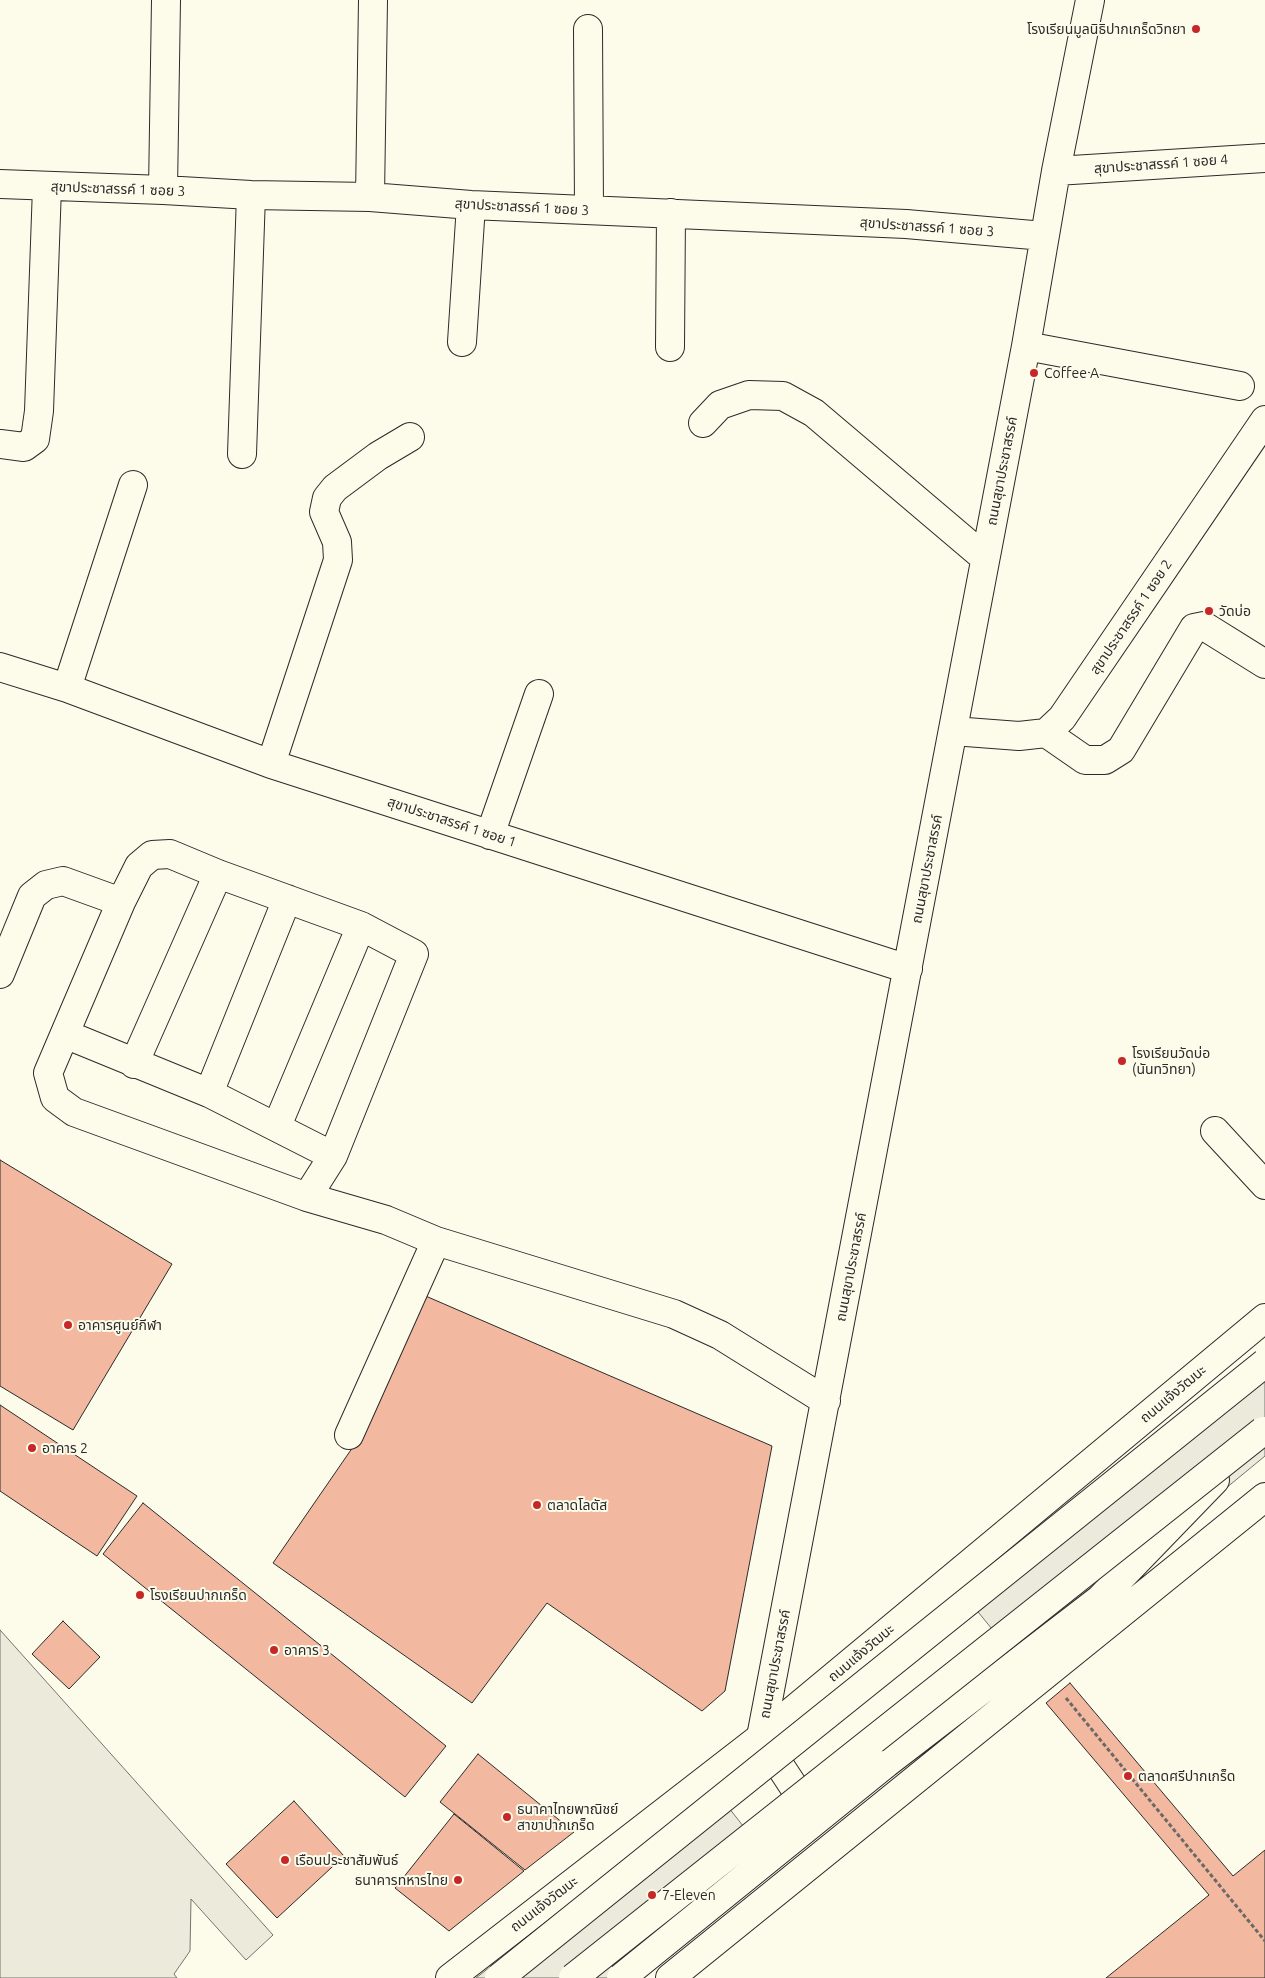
<!DOCTYPE html>
<meta charset="utf-8">
<style>
body{margin:0}
canvas{display:block;background:#fdfbea}
</style>
<canvas width="1265" height="1978"></canvas>
<script>
const g = document.querySelector('canvas').getContext('2d');
g.lineJoin = 'round';
function fill(path, color) {
  g.fillStyle = color;
  g.fill(path, 'evenodd');
}
function poly(rows) {
  const path = new Path2D();
  for (const r of rows) {
    path.moveTo(r[0], r[1]);
    for (let i = 2; i < r.length; i += 2) path.lineTo(r[i], r[i + 1]);
  }
  return path;
}
function stroke(path, color, width, dash) {
  g.strokeStyle = color;
  g.lineWidth = width;
  g.lineCap = dash ? 'butt' : 'round';
  g.setLineDash(dash || []);
  g.stroke(path);
}
function label(font, color, halo, rows, align = 'center') {
  g.font = font + ' Ubuntu,"Noto Sans Thai",sans-serif';
  g.lineWidth = 4;
  g.setLineDash([]);
  g.textBaseline = 'middle';
  g.strokeStyle = halo;
  g.fillStyle = color;
  for (const [text, x, y, turn = 0] of rows) {
    g.save();
    g.translate(x, y);
    g.rotate((+turn || 0) * Math.PI / 180);
    g.textAlign = isNaN(turn) ? turn : align;
    if (halo) g.strokeText(text, 0, 0);
    g.fillText(text, 0, 0);
    g.restore();
  }
}
const green = poly([
 [0,1630,273,1935,246,1960,191,1899,190,1951,174,1974,177,1978,0,1978,0,1630]
]);
fill(green, '#ecebdb');
stroke(green, '#74746e', 1);
const parking = poly([
 [1265,1352,1265,1456,1017,1660,966,1597,1265,1352],
 [714,1789,773,1864,629,1978,476,1978,714,1789]
]);
fill(parking, '#eceadb');
stroke(parking, '#74746e', 1);
const building = poly([
 [0,1160,172,1264,73,1430,0,1386,0,1160],
 [421,1294,772,1446,725,1691,702,1711,547,1603,472,1703,273,1563,366,1428,421,1294],
 [0,1405,137,1496,97,1556,0,1491,0,1405],
 [143,1503,446,1746,405,1797,103,1554,143,1503],
 [63,1621,100,1657,69,1689,32,1654,63,1621],
 [1070,1683,1233,1876,1265,1850,1265,1978,1106,1978,1209,1895,1046,1703,1070,1683],
 [478,1754,574,1832,525,1870,440,1802,478,1754],
 [294,1801,344,1856,277,1918,226,1864,294,1801],
 [454,1814,524,1871,449,1931,395,1888,454,1814]
]);
fill(building, '#f2b8a0');
stroke(building, '#2b2b2b', 1);
const minor = poly([
 [588,29,589,210],
 [1056,171,1265,158],
 [0,184,163,190,251,195,370,197,471,205,906,224,1044,236],
 [163,190,166,0],
 [370,197,373,0],
 [462,342,471,205],
 [1026,346,1240,386],
 [670,347,671,213],
 [703,423,720,405,749,395,783,396,814,413,985,558],
 [0,444,24,447,35,439,39,411,47,187],
 [242,454,251,195],
 [0,667,67,688,271,764,908,969],
 [67,688,133,485],
 [953,731,1019,736,1046,733,1062,718,1265,420],
 [1046,733,1085,760,1105,760,1121,750,1194,628,1204,626,1265,664],
 [271,764,338,560,337,542,324,512,327,498,335,488,378,456,410,437],
 [490,835,539,694],
 [121,902,48,1073,55,1098,74,1112,307,1197],
 [0,974,32,896,46,885,63,881,121,902,139,866,152,855,170,854,218,874,361,926,414,954,333,1156],
 [65,1034,209,1093,333,1156,307,1197,386,1220,436,1241,674,1314,720,1335,826,1401],
 [134,1064,218,874],
 [209,1093,287,899],
 [277,1126,361,926],
 [1215,1131,1265,1185],
 [349,1435,436,1241],
 [761,1737,1026,346,1056,171,1090,0]
]);
const major = poly([
 [761,1737,813,1816],
 [884,1765,1100,1599,1215,1480],
 [450,1978,761,1737,1265,1318],
 [670,1978,1265,1497]
]);
stroke(minor, '#2b2b2b', 30);
stroke(major, '#2b2b2b', 30);
stroke(poly([
 [1066,1698,1265,1941]
]), '#6a6964', 3, [4, 2.5]);
stroke(minor, '#fdfbea', 28);
stroke(major, '#fdfbea', 28);
const majorBridge = poly([
 [499,1978,1265,1363],
 [573,1978,1263,1431],
 [621,1978,884,1765]
]);
stroke(majorBridge, '#2b2b2b', 30, []);
stroke(majorBridge, '#fdfbea', 28);
for (const [x, y, r, color] of [
 [1196,29,5,"#c62828"],
 [1034,373,5,"#c62828"],
 [1209,611,5,"#c62828"],
 [1122,1061,5,"#c62828"],
 [68,1325,5,"#c62828"],
 [32,1448,5,"#c62828"],
 [537,1505,5,"#c62828"],
 [140,1595,5,"#c62828"],
 [274,1650,5,"#c62828"],
 [1128,1776,5,"#c62828"],
 [507,1817,5,"#c62828"],
 [285,1860,5,"#c62828"],
 [458,1880,5,"#c62828"],
 [652,1895,5,"#c62828"]
]) {
  const dot = new Path2D();
  dot.arc(x, y, r, 0, 2 * Math.PI);
  g.fillStyle = color;
  g.fill(dot);
  stroke(dot, '#fdfbea', 2);
}
label('14px', '#2b2b2b', '#fdfbea', [
 ["โรงเรียนมูลนิธิปากเกร็ดวิทยา",1186,29,"right"],
 ["Coffee A",1044,373],
 ["วัดบ่อ",1219,611],
 ["โรงเรียนวัดบ่อ",1132,1053],
 ["(นันทวิทยา)",1132,1069],
 ["อาคารศูนย์กีฬา",78,1325],
 ["อาคาร 2",42,1448],
 ["ตลาดโลตัส",547,1505],
 ["โรงเรียนปากเกร็ด",150,1595],
 ["อาคาร 3",284,1650],
 ["ตลาดศรีปากเกร็ด",1138,1776],
 ["ธนาคาไทยพาณิชย์",517,1809],
 ["สาขาปากเกร็ด",517,1825],
 ["เรือนประชาสัมพันธ์",295,1860],
 ["ธนาคารทหารไทย",448,1880,"right"],
 ["7-Eleven",662,1895]
], 'left');
label('14px', '#2b2b2b', '#fdfbea', [
 ["สุขาประชาสรรค์ 1 ซอย 4",1161,164,-4],
 ["สุขาประชาสรรค์ 1 ซอย 3",118,189,2],
 ["สุขาประชาสรรค์ 1 ซอย 3",522,207,3],
 ["สุขาประชาสรรค์ 1 ซอย 3",927,227,4],
 ["ถนนสุขาประชาสรรค์",1002,471,-79],
 ["สุขาประชาสรรค์ 1 ซอย 2",1131,617,-56],
 ["สุขาประชาสรรค์ 1 ซอย 1",452,822,18],
 ["ถนนสุขาประชาสรรค์",927,869,-79],
 ["ถนนสุขาประชาสรรค์",851,1267,-79],
 ["ถนนแจ้งวัฒนะ",1173,1394,-40],
 ["ถนนแจ้งวัฒนะ",861,1653,-40],
 ["ถนนสุขาประชาสรรค์",775,1664,-79],
 ["ถนนแจ้งวัฒนะ",544,1904,-38]
]);
</script>
